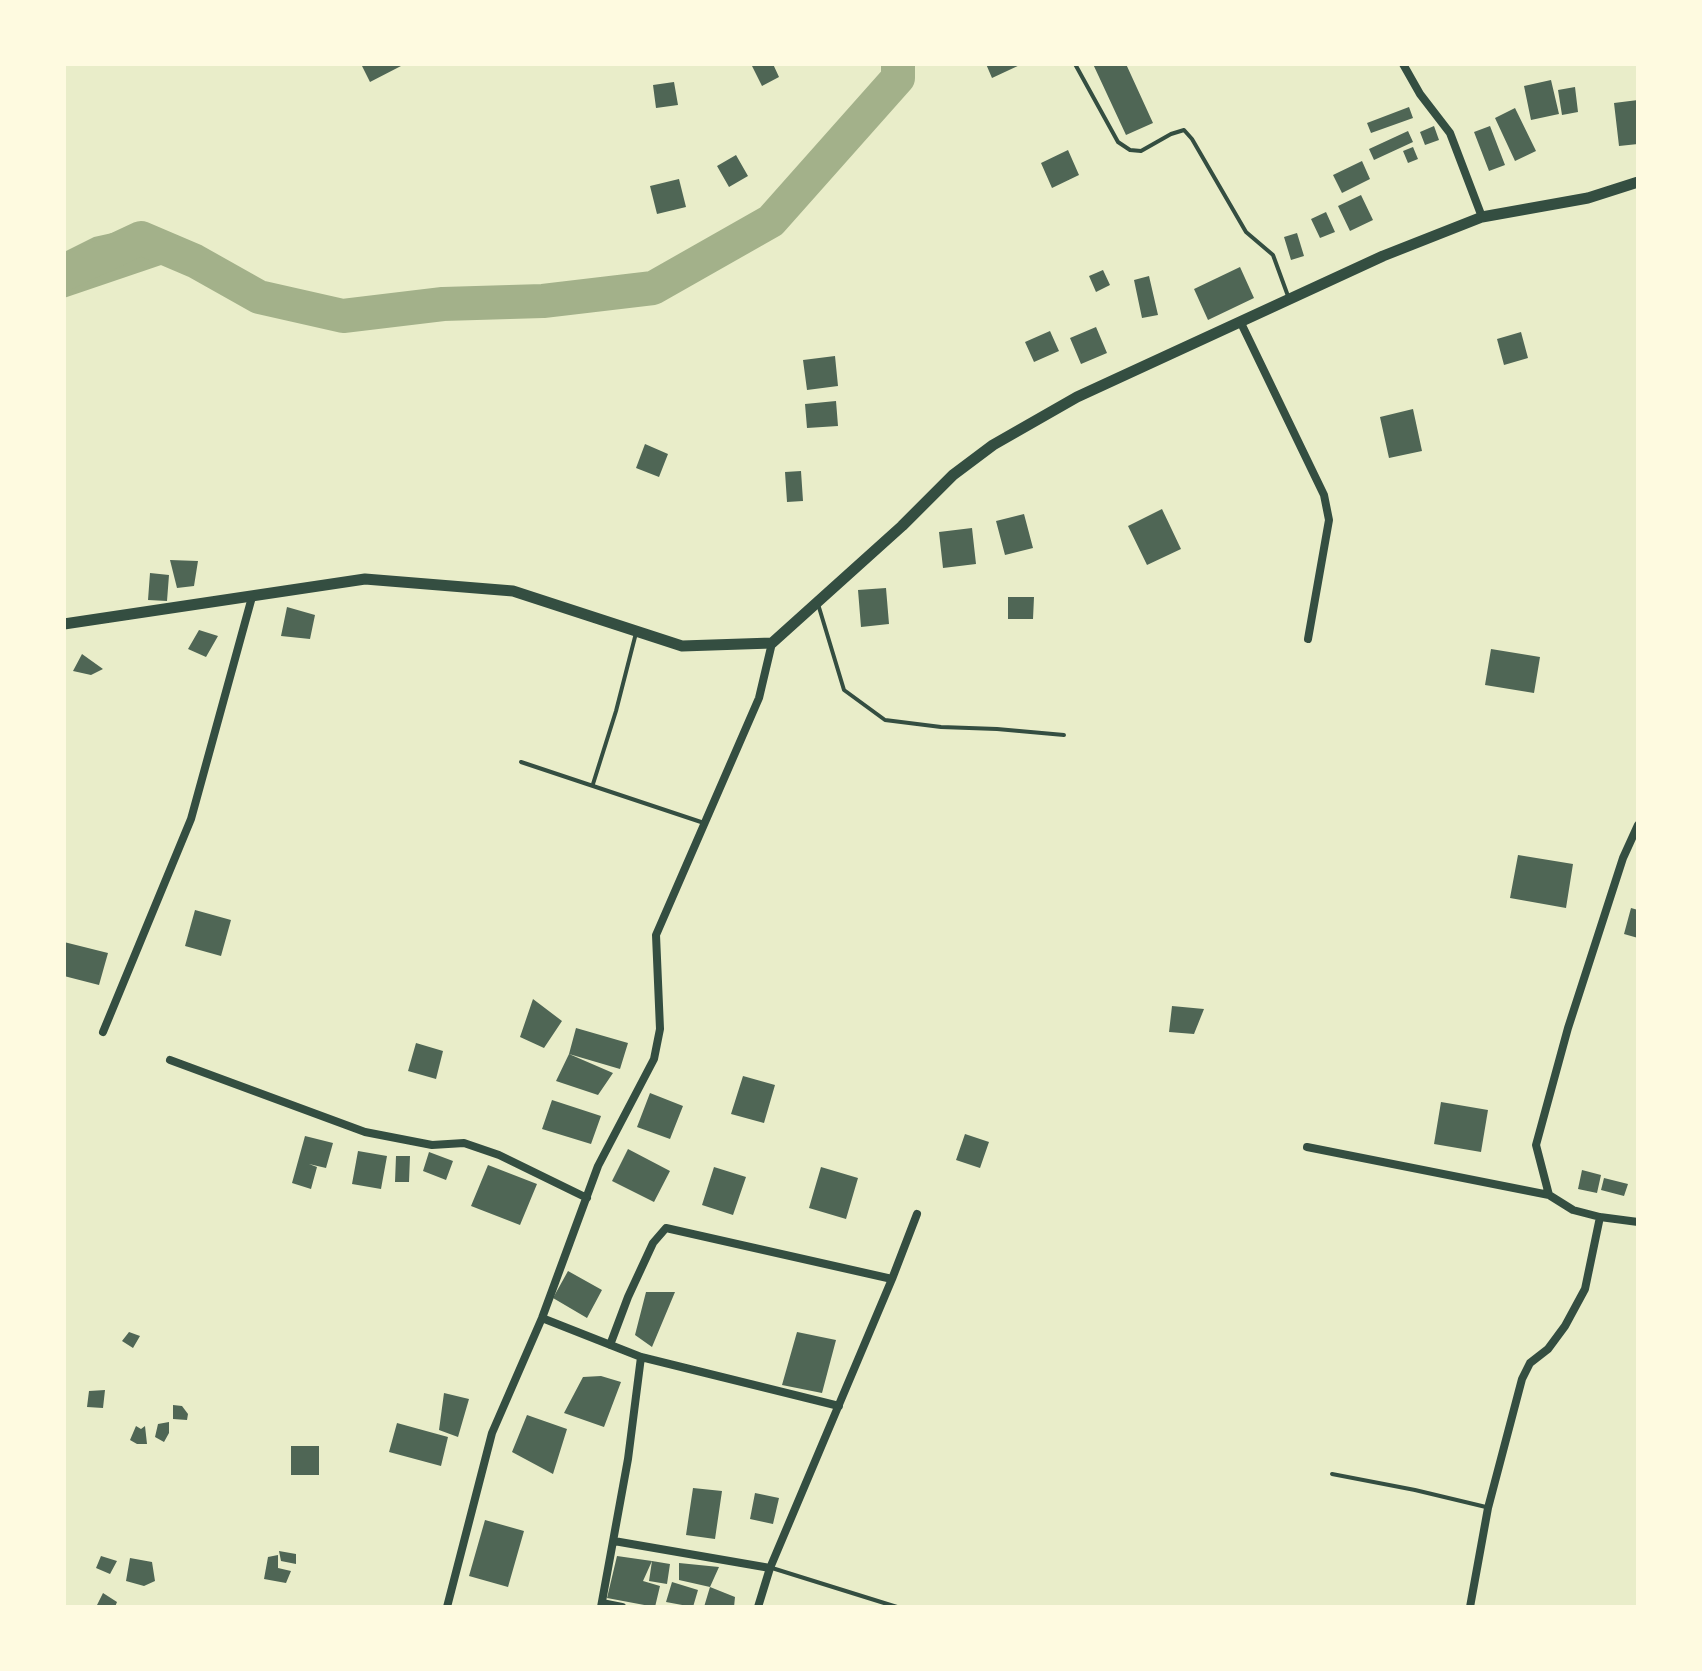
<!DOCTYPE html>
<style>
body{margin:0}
#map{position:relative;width:1702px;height:1671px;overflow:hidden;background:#e9edc9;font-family:Bitter,serif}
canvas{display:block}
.frame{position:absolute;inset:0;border:66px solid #fefae0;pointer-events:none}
</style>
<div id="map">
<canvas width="1702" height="1671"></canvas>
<div class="frame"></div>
</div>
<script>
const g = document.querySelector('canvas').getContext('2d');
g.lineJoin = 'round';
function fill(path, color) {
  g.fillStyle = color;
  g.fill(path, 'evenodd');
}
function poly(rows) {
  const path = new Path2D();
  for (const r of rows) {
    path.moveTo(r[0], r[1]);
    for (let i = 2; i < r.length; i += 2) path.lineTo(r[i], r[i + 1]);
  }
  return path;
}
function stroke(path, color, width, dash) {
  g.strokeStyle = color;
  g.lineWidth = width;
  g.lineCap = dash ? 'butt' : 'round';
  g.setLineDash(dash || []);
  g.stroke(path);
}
fill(poly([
 [144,226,173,261,64,298,64,252,94,237]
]), '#a3b18a');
stroke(poly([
 [64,274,141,238,195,261,259,297,343,316,443,304,543,301,653,288,771,221,898,78,898,64]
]), '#a3b18a', 34);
fill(poly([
 [361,64,400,64,401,66,370,82],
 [751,64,773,64,779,77,762,86],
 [986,64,1022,64,992,78],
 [1093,64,1126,64,1153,123,1126,135],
 [1551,80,1559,114,1531,120,1524,86],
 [674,82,678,105,656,108,653,85],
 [1575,87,1578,112,1562,115,1558,90],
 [1638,100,1638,144,1619,146,1614,103],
 [1409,107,1413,118,1371,133,1367,123],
 [1515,108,1536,151,1515,161,1495,118],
 [1434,126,1439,140,1425,145,1420,132],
 [1490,126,1505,165,1489,171,1474,132],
 [1408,131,1413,142,1374,160,1369,149],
 [1413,147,1418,159,1408,163,1403,151],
 [1068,150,1079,175,1052,188,1041,163],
 [736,155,748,176,729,187,717,166],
 [1362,161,1370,179,1342,193,1333,175],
 [679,179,686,207,657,214,650,186],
 [1361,195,1373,220,1350,231,1338,206],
 [1326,212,1335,232,1320,238,1311,219],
 [1297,233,1304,256,1291,260,1284,237],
 [1240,267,1254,298,1208,320,1194,289],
 [1103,270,1110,285,1096,292,1089,276],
 [1149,276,1158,315,1142,318,1134,280],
 [1096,327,1107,353,1081,364,1070,338],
 [1050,331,1059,351,1034,362,1025,342],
 [1521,332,1528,358,1504,365,1497,339],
 [835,356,838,386,807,390,803,360],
 [836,401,838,426,807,428,805,404],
 [1413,409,1422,451,1389,458,1380,417],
 [645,444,668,454,659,477,636,468],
 [801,471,803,501,787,502,785,472],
 [1162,509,1181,549,1147,565,1128,526],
 [1024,514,1033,548,1005,555,996,521],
 [972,528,976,564,943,568,939,532],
 [170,560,198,561,194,586,177,588],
 [150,573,169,575,167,601,148,600],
 [886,588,889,624,861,627,858,590],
 [1008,597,1034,597,1033,619,1008,619],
 [287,607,315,615,310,639,281,636],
 [199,630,218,636,206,657,188,649],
 [1491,649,1540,657,1534,693,1485,685],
 [82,654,103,669,91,675,73,671],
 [1518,855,1573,864,1566,908,1510,898],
 [1631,908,1638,910,1638,938,1624,934],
 [195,910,231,920,221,956,185,946],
 [64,942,108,953,99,985,64,976],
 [533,999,562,1021,544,1048,520,1037],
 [1172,1006,1204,1009,1194,1034,1169,1032],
 [576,1028,628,1043,620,1069,569,1054,613,1073,598,1095,556,1081,569,1054],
 [416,1043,443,1051,436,1079,408,1071],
 [743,1076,775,1085,764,1123,731,1114],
 [650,1093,683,1106,670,1139,637,1127],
 [552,1100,601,1116,591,1144,542,1129],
 [1441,1102,1488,1110,1481,1152,1434,1144],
 [965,1134,989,1142,980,1168,956,1160],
 [305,1136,333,1143,326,1168,309,1164,317,1167,311,1189,292,1183],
 [628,1149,670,1171,654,1202,612,1181],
 [358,1151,387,1156,381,1189,352,1184],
 [429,1152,453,1161,446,1180,423,1171],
 [396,1156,410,1156,409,1182,395,1182],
 [488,1165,537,1184,520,1225,471,1206],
 [714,1167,746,1177,733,1215,702,1205],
 [821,1167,858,1178,846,1219,809,1208],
 [1582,1170,1601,1175,1597,1193,1578,1189],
 [1604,1178,1628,1184,1624,1196,1601,1190],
 [568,1271,602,1290,587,1318,553,1298],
 [646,1292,675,1292,652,1347,635,1335],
 [129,1332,140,1336,133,1348,122,1341],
 [797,1332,836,1340,822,1393,782,1385],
 [601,1376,621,1382,604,1427,564,1413,583,1377],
 [105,1390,103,1408,87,1407,89,1391],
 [444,1393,469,1399,458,1437,439,1430],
 [173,1405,182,1406,188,1414,187,1420,173,1419],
 [527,1415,567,1429,553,1474,512,1452],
 [169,1422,169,1433,164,1442,155,1437,158,1424],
 [397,1423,448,1437,441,1466,389,1452],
 [136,1426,141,1429,145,1426,147,1444,137,1444,130,1440],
 [291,1446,319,1446,319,1475,291,1475],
 [693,1488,722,1491,715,1539,686,1535],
 [755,1493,779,1498,773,1524,750,1519],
 [485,1520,524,1531,508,1587,469,1576],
 [279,1551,296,1554,296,1564,281,1561],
 [278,1555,278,1568,291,1571,286,1583,264,1579,268,1557],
 [101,1556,117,1561,110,1574,96,1568],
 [617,1556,652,1561,643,1581,660,1586,655,1607,607,1598],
 [130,1558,152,1562,155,1581,144,1586,126,1581],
 [652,1561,670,1564,667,1584,649,1581],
 [679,1563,719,1567,710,1587,679,1580],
 [672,1582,698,1590,693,1607,666,1602],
 [710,1587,735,1597,734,1607,704,1607],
 [103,1593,117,1602,115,1607,96,1607]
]), '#4f6655');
stroke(poly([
 [1075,64,1118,142,1130,150,1141,151,1171,134,1184,130,1192,139,1246,232,1273,255,1288,296],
 [818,604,844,690,885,720,941,727,997,729,1064,735],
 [521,762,704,823],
 [593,784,616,711,636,633],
 [1332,1474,1415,1490,1486,1507],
 [772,1568,897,1607]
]), '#344e41', 4);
stroke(poly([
 [1403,64,1420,94,1450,133,1482,217],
 [1240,321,1324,495,1329,520,1308,639],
 [103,1032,191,819,252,597],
 [170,1060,365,1132,432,1145,464,1143,499,1155,587,1198],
 [1307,1147,1549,1195,1573,1210,1600,1217,1638,1222],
 [1549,1195,1536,1145,1568,1028,1623,858,1638,825],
 [892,1279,917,1214],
 [542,1318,641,1357,839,1406],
 [610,1345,628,1297,653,1243,666,1228,892,1279,770,1568,758,1607],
 [614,1541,770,1568],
 [602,1603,622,1607],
 [447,1607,492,1433,542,1318,598,1166,654,1059,660,1029,656,935,759,698,772,643],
 [601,1607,628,1459,641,1357],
 [1470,1607,1488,1508,1522,1379,1530,1363,1548,1349,1565,1326,1585,1289,1600,1217]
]), '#344e41', 8);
stroke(poly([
 [64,624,365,579,513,591,682,646,772,643,902,526,953,475,993,445,1077,397,1383,256,1482,217,1588,198,1638,182]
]), '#344e41', 11);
</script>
